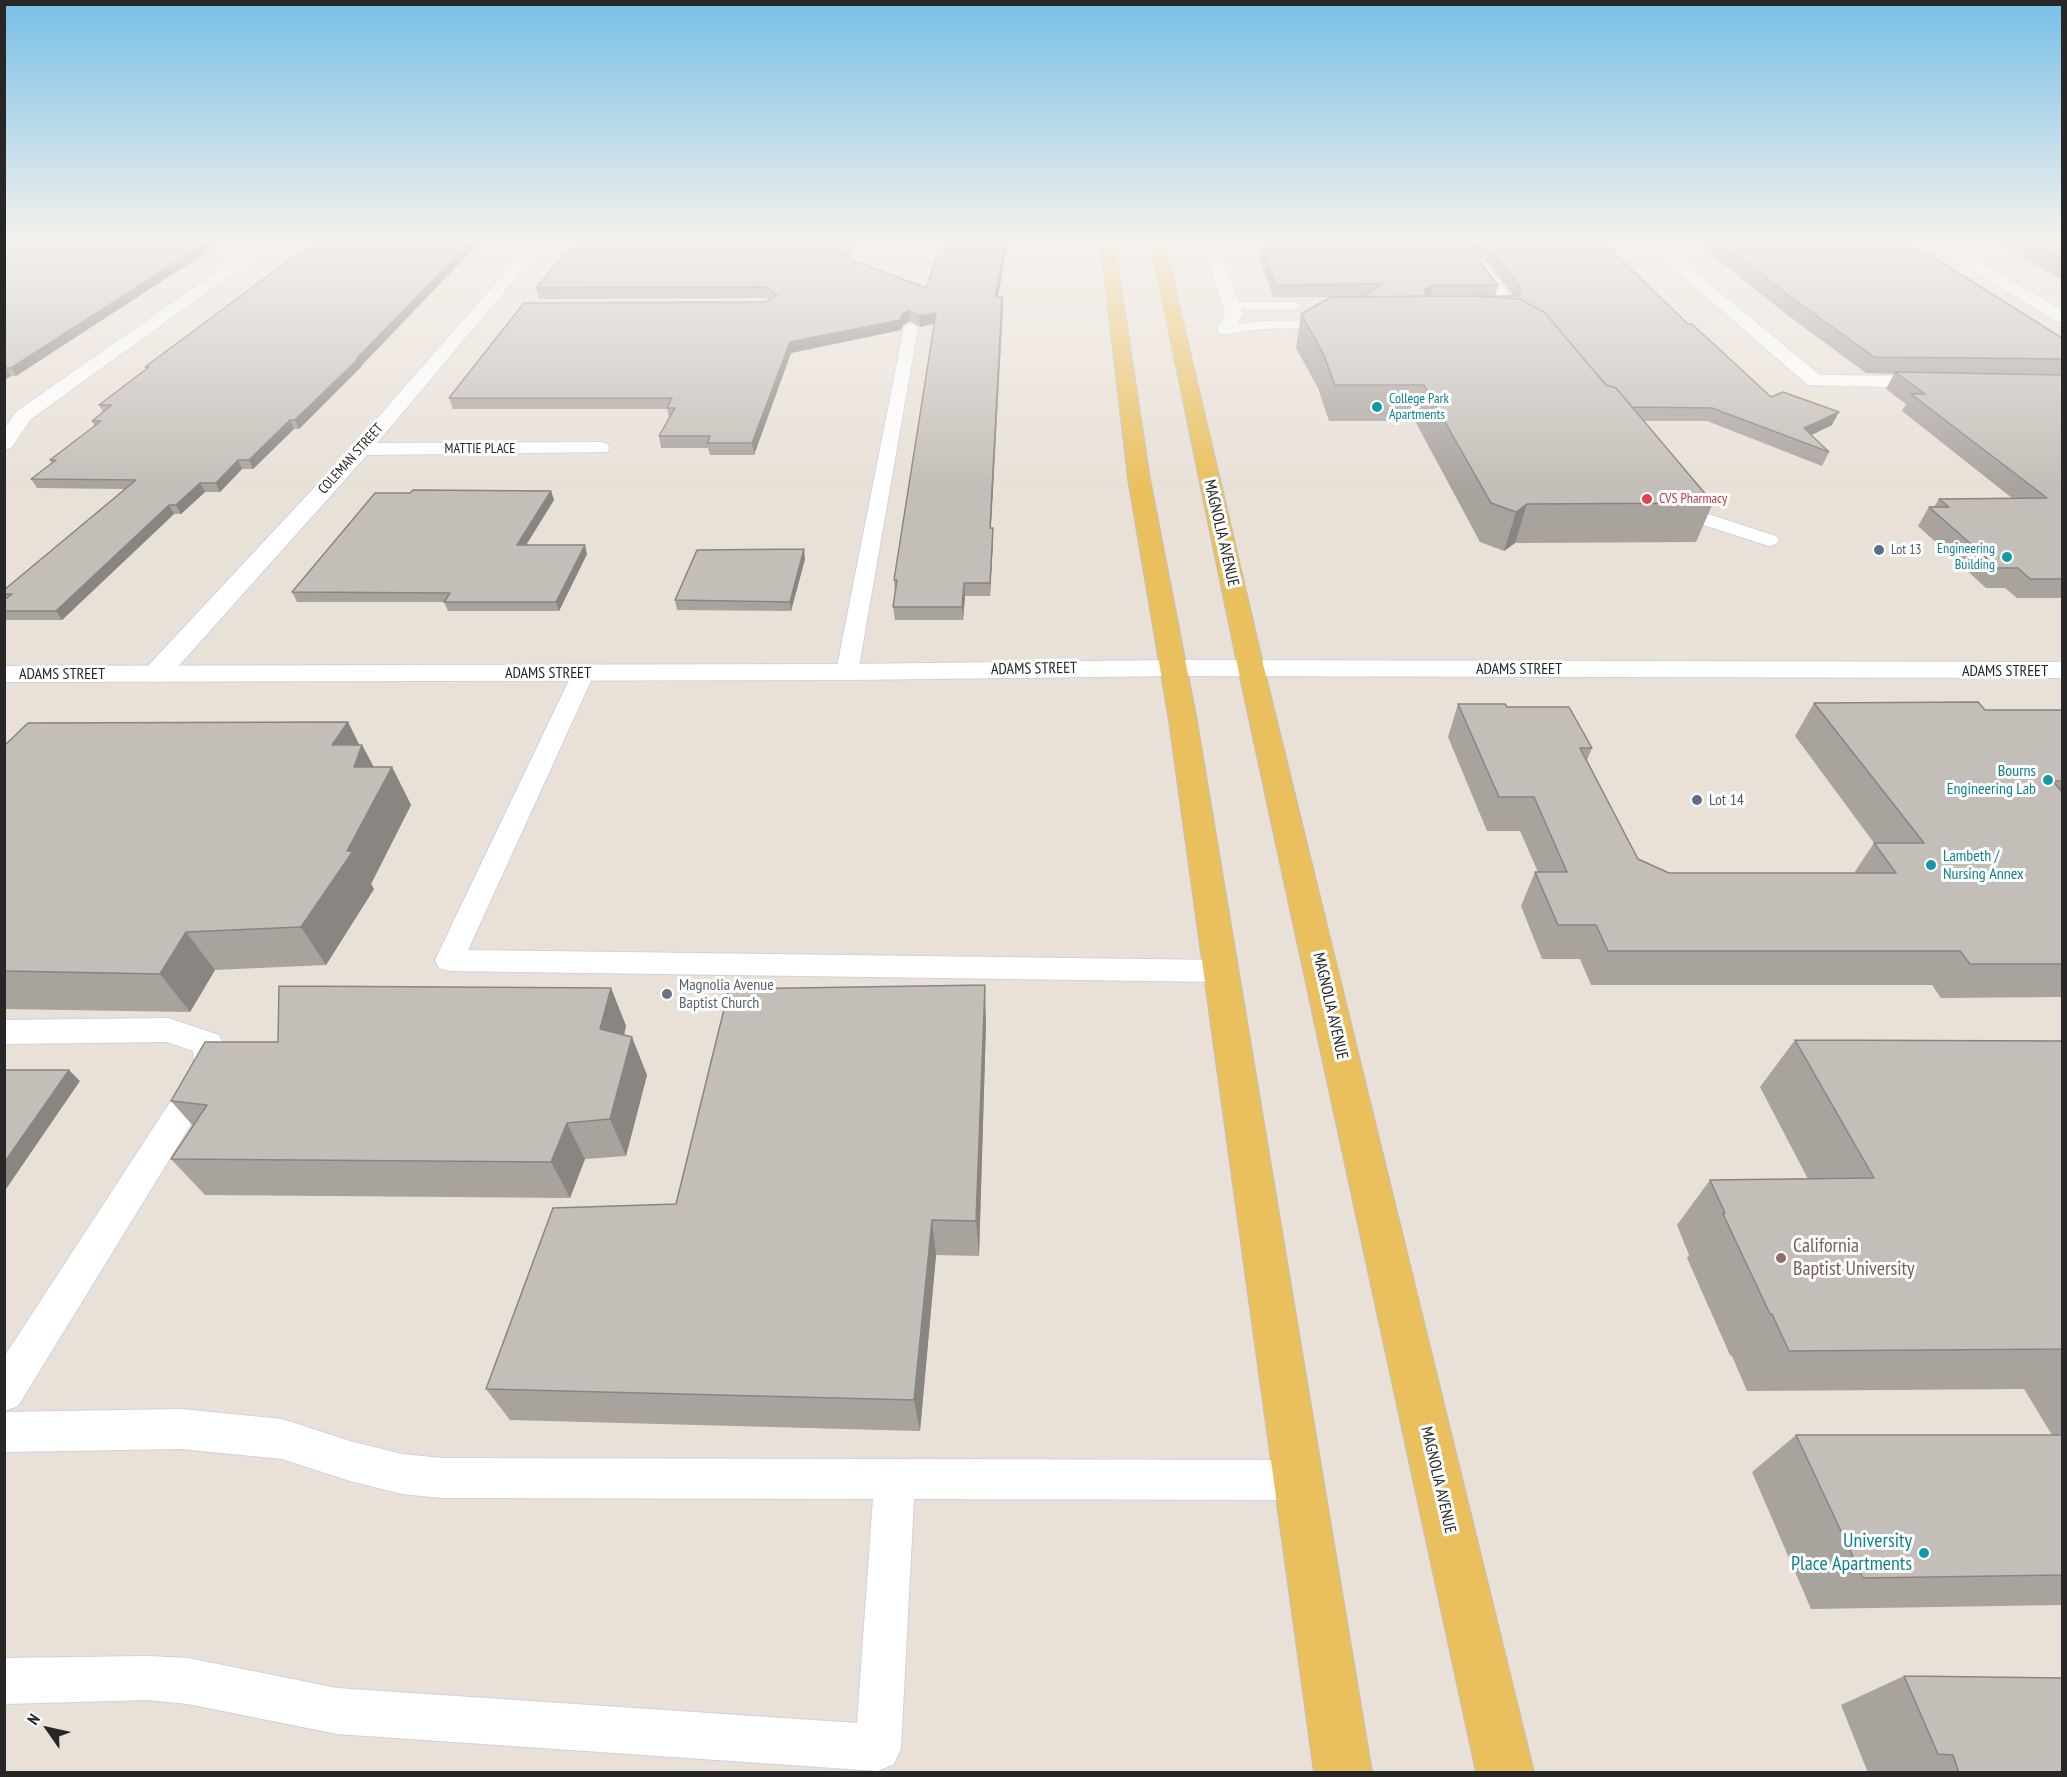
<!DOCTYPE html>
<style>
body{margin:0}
#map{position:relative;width:2067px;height:1777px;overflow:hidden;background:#e9e1d8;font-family:"PT Sans Narrow",sans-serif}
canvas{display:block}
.frame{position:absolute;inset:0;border:6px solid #272727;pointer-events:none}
.north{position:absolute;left:18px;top:1699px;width:60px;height:60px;-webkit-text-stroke:4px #fff;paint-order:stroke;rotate:304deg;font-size:16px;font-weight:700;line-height:24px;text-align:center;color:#272727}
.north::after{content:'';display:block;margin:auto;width:21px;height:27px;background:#272727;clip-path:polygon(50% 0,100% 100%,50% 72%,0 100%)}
</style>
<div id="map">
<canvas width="2067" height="1777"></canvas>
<div class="frame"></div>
<div class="north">N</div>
</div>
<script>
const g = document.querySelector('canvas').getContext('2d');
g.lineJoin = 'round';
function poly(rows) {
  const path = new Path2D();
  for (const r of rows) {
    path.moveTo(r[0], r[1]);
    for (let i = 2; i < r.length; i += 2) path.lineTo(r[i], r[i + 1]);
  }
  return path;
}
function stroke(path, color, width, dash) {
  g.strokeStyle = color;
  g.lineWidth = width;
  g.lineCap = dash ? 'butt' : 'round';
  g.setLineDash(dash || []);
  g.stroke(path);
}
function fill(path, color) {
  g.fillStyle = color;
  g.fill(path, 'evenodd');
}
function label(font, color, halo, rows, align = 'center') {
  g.font = font + ' "PT Sans Narrow",sans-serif';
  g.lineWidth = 6;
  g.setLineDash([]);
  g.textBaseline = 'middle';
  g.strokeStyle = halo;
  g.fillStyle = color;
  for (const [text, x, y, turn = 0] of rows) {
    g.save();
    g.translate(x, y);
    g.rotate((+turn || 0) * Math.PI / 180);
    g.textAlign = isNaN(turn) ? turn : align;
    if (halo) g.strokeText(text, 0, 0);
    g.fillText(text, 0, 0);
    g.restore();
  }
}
const lane = poly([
 [1206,240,1298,240,1302,243,1296,247,1210,247,1204,243,1206,240],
 [1477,258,1482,259,1514,300,1516,303,1514,306,1479,307,1477,304,1479,301,1499,299,1471,262,1477,258],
 [1231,302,1295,302,1302,306,1295,310,1226,309,1224,306,1231,302],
 [1335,320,1342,324,1340,327,1261,329,1226,334,1219,330,1226,326,1261,321,1335,320],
 [911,323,918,327,858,672,855,677,847,679,839,677,836,672,904,327,911,323],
 [1687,502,1693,504,1702,512,1776,536,1779,540,1776,544,1769,546,1688,520,1678,508,1681,504,1687,502],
 [584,665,592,667,595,672,468,950,1221,960,1231,963,1235,971,1231,979,1221,982,449,971,439,968,435,960,573,672,576,667,584,665],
 [168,1018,219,1035,223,1044,224,1059,220,1077,18,1406,4,1411,4,1357,189,1073,194,1059,193,1051,167,1042,4,1044,4,1020,168,1018],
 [181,1409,282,1419,350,1441,402,1454,442,1458,1298,1460,1312,1466,1318,1480,1312,1494,1298,1500,914,1499,901,1748,894,1764,878,1771,337,1734,188,1704,148,1700,4,1704,4,1658,148,1656,188,1658,337,1688,857,1723,873,1499,442,1498,402,1494,350,1481,282,1459,181,1449,4,1452,4,1412,181,1409]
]);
const street = poly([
 [262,240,279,240,31,419,11,448,4,450,4,429,17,411,262,240],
 [533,240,548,240,377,443,600,442,607,444,610,448,607,452,367,455,166,680,156,682,146,680,142,674,146,668,354,445,533,240],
 [1202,240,1216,240,1243,314,1232,334,1220,334,1217,330,1225,314,1202,240],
 [1640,240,1656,240,1820,375,1935,376,1942,378,1944,382,1942,386,1935,388,1808,385,1640,240],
 [1923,240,1941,240,2062,310,2062,322,2056,321,1923,240]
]);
const secondary = poly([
 [1175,660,2062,662,2062,678,1175,676,847,680,4,682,4,666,847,664,1175,660]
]);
const primary = poly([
 [1100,240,1114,240,1150,479,1197,721,1372,1772,1314,1772,1169,721,1128,479,1100,240],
 [1150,240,1164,240,1264,668,1534,1772,1476,1772,1238,668,1150,240]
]);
stroke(lane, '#ced2e0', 2);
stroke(street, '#ced2e0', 2);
stroke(secondary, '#ced2e0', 2);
stroke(primary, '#c3c3c3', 2);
fill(lane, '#fff');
fill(street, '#fff');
fill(secondary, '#fff');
fill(primary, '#eabf5d');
fill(poly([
 [8,240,225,240,16,376,11,376,4,380,4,242],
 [942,240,1008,240,998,297,1002,297,1003,307,991,528,993,528,993,540,990,596,965,596,963,620,895,620,893,607,895,593,894,580,934,324,920,327,910,321,903,325,901,330,791,353,754,455,710,455,708,448,661,448,659,436,669,418,667,409,453,409,449,398,766,302,770,299,768,298,539,299,536,288,849,259,926,288],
 [1261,240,1601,240,1688,324,1771,397,1832,425,1811,435,1829,452,1822,466,1707,421,1644,421,1713,503,1696,542,1515,543,1504,551,1480,542,1415,421,1329,421,1318,388,1296,348,1301,314,1362,297,1273,297,1260,260],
 [1477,256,1484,258,1514,296,1495,296,1498,285,1476,257],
 [1693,240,1906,240,2062,338,2062,598,2017,598,2005,588,1986,588,1918,526,1929,507,1934,507,1939,499,2012,498,1902,411,1906,404,1886,389,1894,374,1866,373,1790,317],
 [1994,240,2062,240,2062,280],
 [456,267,362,365,362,366,299,429,294,429,253,469,242,469,220,492,205,492,181,514,174,514,62,620,4,620,4,590,125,489,37,488,31,479,52,464,50,460,95,426,92,421,103,412,99,405,146,369,145,367],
 [551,491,554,500,526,545,587,554,559,611,448,611,444,602,297,602,292,592],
 [805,559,791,611,677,610,675,600],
 [1814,703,1985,710,2062,710,2062,997,1941,998,1932,985,1591,985,1580,959,1542,959,1521,906,1535,872,1538,872,1520,831,1487,831,1448,737,1458,704,1507,707,1592,748,1587,760,1638,859,1669,873,1854,873,1874,843,1795,736],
 [362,745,374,767,392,767,411,805,371,884,374,889,326,965,215,970,190,1012,4,1009,4,746],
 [611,988,626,1026,624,1035,647,1075,626,1156,585,1159,570,1198,205,1195,171,1159,193,1126,171,1101,278,1042],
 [986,1023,979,1256,936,1255,920,1431,510,1420,486,1389,676,1204],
 [1795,1040,2062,1041,2062,1605,1811,1609,1752,1472,1796,1435,2052,1435,2024,1389,1747,1391,1732,1356,1730,1355,1687,1258,1689,1255,1677,1225,1710,1180,1808,1179,1760,1087],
 [1904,1676,2062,1773,1868,1773,1841,1705]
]), '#a9a39e');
fill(poly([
 [210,240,225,240,16,376,11,368],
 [474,240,484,240,456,267,362,365,362,366,299,429,295,420,453,260],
 [852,240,856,240,846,267,845,257],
 [1006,240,1008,240,996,307,995,297],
 [1480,244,1477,256,1470,260,1473,248],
 [1433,285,1430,298,1421,303,1424,290],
 [1002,297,1003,307,990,540,990,528],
 [909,311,910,321,903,325,901,330,791,353,754,455,752,443,790,342,902,314],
 [936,313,936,323,920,327,919,316],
 [6,368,11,376,4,380,4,369],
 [1839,412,1832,425,1799,441,1804,428],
 [290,420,294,429,253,469,249,460],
 [238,460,242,469,220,492,216,483],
 [200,483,205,492,181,514,176,505],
 [551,491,554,500,520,555,517,545],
 [1527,504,1515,543,1504,551,1516,512],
 [169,505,174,514,62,620,56,611],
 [993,528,993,540,990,596,990,583],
 [585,545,587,554,559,611,556,602],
 [804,549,805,559,791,611,790,602],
 [964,583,965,596,963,620,962,607],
 [348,722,361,748,362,745,382,783,392,767,411,805,371,884,374,889,326,965,301,927,347,851,332,745],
 [186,932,215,970,190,1012,160,974],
 [985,985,986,1023,979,1256,976,1221],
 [611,988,626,1026,616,1067,600,1029],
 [632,1037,647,1075,626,1156,610,1119],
 [69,1070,80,1081,4,1192,4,1163],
 [567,1123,585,1159,570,1198,551,1162],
 [932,1220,936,1255,920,1431,914,1400]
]), '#898581');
const building = poly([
 [8,240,210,240,11,368,6,368,4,369,4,242,8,240],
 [316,240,474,240,453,260,357,358,359,358,295,420,290,420,249,460,238,460,216,483,200,483,176,505,169,505,56,611,4,611,4,600,12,594,4,594,4,590,136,480,31,479,56,460,50,460,101,421,92,421,112,405,99,405,149,367,145,367,316,240],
 [577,240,852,240,845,257,926,288,942,240,1006,240,995,297,1002,297,990,528,993,528,990,583,964,583,962,607,893,607,897,580,894,580,936,313,919,316,909,311,902,314,900,320,790,342,752,443,707,443,710,436,659,436,675,408,667,408,672,398,449,398,524,303,766,302,777,295,766,287,536,288,577,240],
 [1262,240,1601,240,1688,324,1692,324,1771,397,1783,392,1839,412,1804,428,1829,452,1712,408,1632,407,1616,388,1606,385,1545,313,1520,299,1474,296,1517,296,1521,292,1519,286,1487,246,1480,244,1473,248,1472,252,1498,285,1433,285,1424,290,1428,296,1362,297,1383,284,1275,285,1261,248,1266,248,1262,240],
 [1717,240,1906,240,2062,338,2062,359,1874,357,1796,301,1717,240],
 [2027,240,2062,240,2062,260,2027,240],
 [1472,296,1520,299,1545,313,1606,385,1616,388,1713,503,1527,504,1516,512,1491,503,1424,385,1335,385,1323,353,1301,314,1331,297,1472,296],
 [1895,372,2062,375,2062,579,2030,579,2018,568,1998,568,1929,507,1949,507,1939,499,2047,498,1911,394,1925,394,1895,372],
 [413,490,551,491,517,545,585,545,556,602,444,602,450,593,292,592,375,493,410,493,413,490],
 [804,549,790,602,675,600,697,550,804,549],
 [1978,702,1985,710,2062,710,2062,781,2053,781,2062,792,2062,964,1970,964,1960,951,1608,951,1596,925,1558,925,1535,872,1567,872,1534,797,1499,797,1458,704,1505,704,1507,707,1569,707,1592,748,1580,748,1638,859,1669,873,1896,873,1874,843,1924,843,1814,703,1978,702],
 [348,722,332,745,362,745,354,767,392,767,347,851,353,851,301,927,186,932,160,974,4,971,4,746,28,723,348,722],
 [985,985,976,1221,932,1220,914,1400,486,1389,553,1208,676,1204,729,989,985,985],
 [279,986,611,988,600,1029,632,1037,610,1119,567,1123,551,1162,171,1159,207,1105,171,1101,205,1042,278,1042,279,986],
 [1795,1040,2062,1041,2062,1349,1789,1351,1772,1314,1770,1314,1723,1214,1725,1213,1710,1180,1874,1178,1795,1040],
 [4,1070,69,1070,4,1163,4,1070],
 [1796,1435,2062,1435,2062,1575,1863,1578,1796,1435],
 [1904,1676,2062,1678,2062,1773,1959,1773,1953,1755,1938,1754,1904,1676]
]);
fill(building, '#c4beb8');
stroke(building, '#898581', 1.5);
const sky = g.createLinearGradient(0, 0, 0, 489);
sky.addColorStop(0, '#77bfe8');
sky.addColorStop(0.49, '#f5f2ed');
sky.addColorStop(1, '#f5f2ed00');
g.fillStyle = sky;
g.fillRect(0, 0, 2067, 489);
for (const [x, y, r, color] of [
 [1377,407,6,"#0f9aa8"],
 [1647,499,6,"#e0444e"],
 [1879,550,6,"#5c6f8a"],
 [2007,557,6,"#0f9aa8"],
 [2048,780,6,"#0f9aa8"],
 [1697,800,6,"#5c6f8a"],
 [1931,865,6,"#0f9aa8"],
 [667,994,6,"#6b7280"],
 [1781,1258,6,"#8d6e63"],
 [1924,1553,6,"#0f9aa8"]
]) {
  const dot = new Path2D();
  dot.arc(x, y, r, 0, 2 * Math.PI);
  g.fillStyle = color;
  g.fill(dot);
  stroke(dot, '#fff', 2);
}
label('14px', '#0d838f', '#fff', [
 ["College Park",1389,399],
 ["Apartments",1389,415],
 ["Engineering",1995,549,"right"],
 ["Building",1995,565,"right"]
], 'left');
label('14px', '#272727', '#fff', [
 ["MATTIE PLACE",480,449],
 ["COLEMAN STREET",351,459,-48]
]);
label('14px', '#be3a42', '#fff', [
 ["CVS Pharmacy",1659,499]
], 'left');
label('14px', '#4e5e75', '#fff', [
 ["Lot 13",1891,550]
], 'left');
label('16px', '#272727', '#fff', [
 ["MAGNOLIA AVENUE",1221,533,77],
 ["ADAMS STREET",1034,669,-1],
 ["ADAMS STREET",1519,669],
 ["ADAMS STREET",2005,671],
 ["ADAMS STREET",548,673],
 ["ADAMS STREET",62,674],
 ["MAGNOLIA AVENUE",1330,1006,77],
 ["MAGNOLIA AVENUE",1438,1480,77]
]);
label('16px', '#0d838f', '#fff', [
 ["Bourns",2036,771],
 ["Engineering Lab",2036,789],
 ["Lambeth /",1943,856,"left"],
 ["Nursing Annex",1943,874,"left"]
], 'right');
label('16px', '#4e5e75', '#fff', [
 ["Lot 14",1709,800]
], 'left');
label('16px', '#5b616d', '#fff', [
 ["Magnolia Avenue",679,985],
 ["Baptist Church",679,1003]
], 'left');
label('20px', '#785e54', '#fff', [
 ["California",1793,1246],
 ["Baptist University",1793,1269]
], 'left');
label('20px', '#0d838f', '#fff', [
 ["University",1912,1541],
 ["Place Apartments",1912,1564]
], 'right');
</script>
